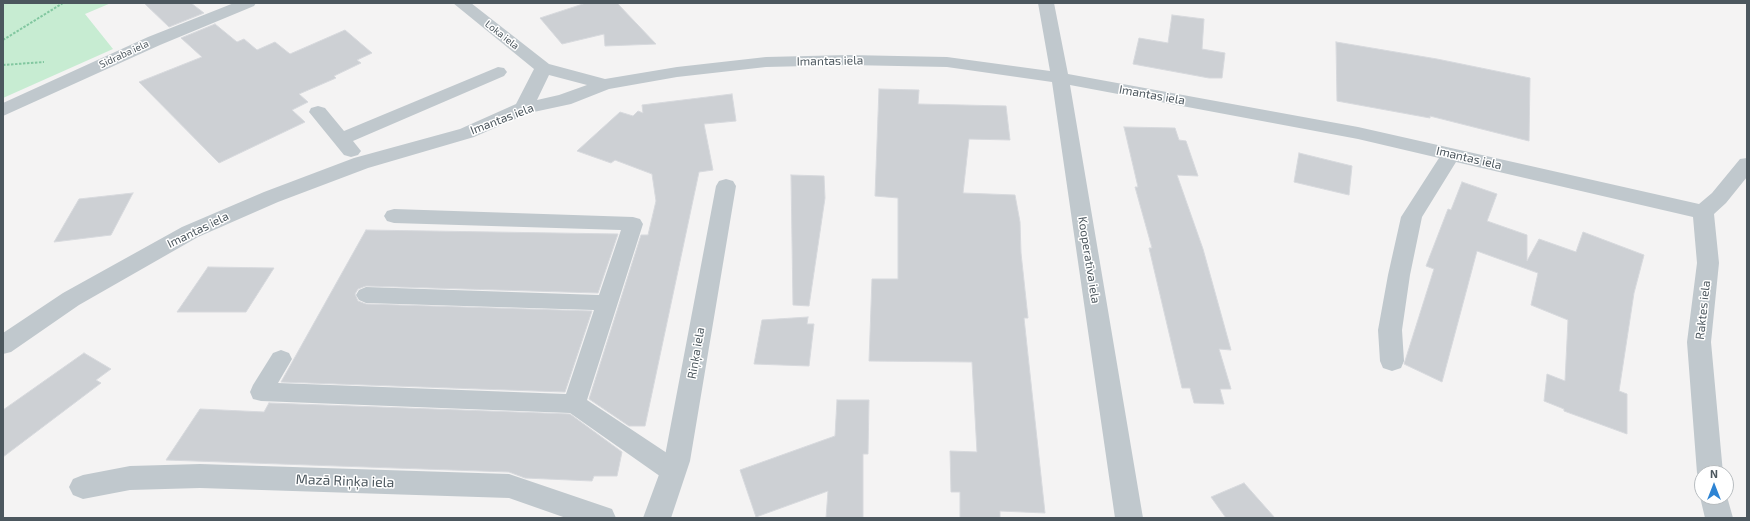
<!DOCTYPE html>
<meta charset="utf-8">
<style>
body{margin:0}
#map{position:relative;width:1750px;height:521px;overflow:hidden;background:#f4f3f3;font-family:"Exo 2",sans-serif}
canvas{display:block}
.frame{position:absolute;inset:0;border:4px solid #4c575e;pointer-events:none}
.north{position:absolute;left:1694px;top:465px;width:40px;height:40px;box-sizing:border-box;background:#fff;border:1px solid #b7bcbf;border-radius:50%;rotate:0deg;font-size:11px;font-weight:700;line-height:16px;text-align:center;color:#4c575e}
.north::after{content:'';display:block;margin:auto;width:14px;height:18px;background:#2e84d3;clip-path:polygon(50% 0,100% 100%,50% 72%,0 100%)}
</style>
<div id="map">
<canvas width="1750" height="521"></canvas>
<div class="frame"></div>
<div class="north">N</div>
</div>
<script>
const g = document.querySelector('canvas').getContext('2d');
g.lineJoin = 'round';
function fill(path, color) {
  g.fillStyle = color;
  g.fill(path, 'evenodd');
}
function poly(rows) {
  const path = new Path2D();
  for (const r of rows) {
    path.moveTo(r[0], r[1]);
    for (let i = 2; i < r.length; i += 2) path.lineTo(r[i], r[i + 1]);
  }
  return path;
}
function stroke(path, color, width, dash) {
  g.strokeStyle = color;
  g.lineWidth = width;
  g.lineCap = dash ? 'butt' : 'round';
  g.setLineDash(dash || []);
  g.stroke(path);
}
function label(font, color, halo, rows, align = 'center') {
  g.font = font + ' "Exo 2",sans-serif';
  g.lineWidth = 3;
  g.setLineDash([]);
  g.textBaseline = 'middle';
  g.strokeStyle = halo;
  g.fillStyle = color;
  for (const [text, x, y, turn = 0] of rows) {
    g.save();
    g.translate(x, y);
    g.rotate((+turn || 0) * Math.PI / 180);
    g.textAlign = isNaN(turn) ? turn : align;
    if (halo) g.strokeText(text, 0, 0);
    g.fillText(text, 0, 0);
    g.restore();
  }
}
fill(poly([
 [3,3,111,3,85,14,113,49,3,98]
]), '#c7ecd2');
const building = poly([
 [144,3,191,3,204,13,169,27,144,3],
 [586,3,617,3,656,44,605,46,604,34,562,44,540,18,586,3],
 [1172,15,1204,19,1202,49,1225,53,1222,78,1209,78,1133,64,1139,38,1168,43,1172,15],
 [215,24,237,42,244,39,257,50,275,42,290,54,345,30,372,53,357,60,361,63,334,76,336,78,299,94,308,102,292,110,305,122,219,163,139,82,202,57,181,38,215,24],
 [1336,42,1437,59,1530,78,1529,141,1430,116,1430,118,1337,101,1336,42],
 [879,89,919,90,918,104,1006,106,1010,140,969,139,963,193,1015,195,1020,222,1021,253,1028,318,1024,318,1045,513,1000,511,1000,518,960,518,960,492,951,492,950,451,977,452,972,362,869,361,872,279,898,279,898,198,875,196,879,89],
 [732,94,736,121,704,124,713,170,699,172,645,426,629,426,589,399,641,235,648,235,656,201,652,174,615,160,611,163,577,151,620,112,633,116,638,111,643,113,642,105,732,94],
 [1124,127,1175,128,1179,140,1186,141,1198,176,1177,175,1203,249,1231,350,1219,349,1231,389,1220,389,1224,404,1194,403,1190,388,1182,388,1149,248,1152,248,1135,187,1138,187,1124,127],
 [1299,153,1352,166,1349,195,1294,182,1299,153],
 [791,175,824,176,825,198,809,306,793,305,791,175],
 [1462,182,1497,194,1487,221,1527,235,1527,261,1539,239,1576,252,1583,232,1644,255,1634,293,1619,391,1627,394,1627,434,1564,411,1564,409,1544,401,1547,374,1565,381,1568,320,1531,305,1538,273,1477,251,1442,382,1404,364,1434,269,1426,266,1448,209,1451,210,1462,182],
 [133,193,111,235,54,242,79,199,133,193],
 [366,230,618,234,598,293,366,286,358,289,355,294,358,301,366,304,592,311,565,392,281,382,366,230],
 [208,267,274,268,246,312,177,312,208,267],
 [808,317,807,324,814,324,809,366,754,364,762,320,808,317],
 [84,353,111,369,96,380,101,383,3,457,3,410,84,353],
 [837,400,869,400,868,454,863,454,863,518,826,518,828,491,756,517,740,470,835,436,837,400],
 [269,403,570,414,622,452,617,476,594,476,592,481,525,478,509,472,166,460,200,409,264,412,269,403],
 [1244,483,1275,518,1226,518,1211,497,1244,483]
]);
fill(building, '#cdd0d4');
stroke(building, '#d7d9dd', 1);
stroke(poly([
 [3,40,63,3],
 [3,65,44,62]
]), '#82c7a0', 2, [2.5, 1.5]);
fill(poly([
 [394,209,633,217,640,219,643,224,587,400,682,463,685,471,682,479,673,482,664,479,570,413,261,401,253,399,250,392,253,385,273,353,281,350,289,353,292,359,278,383,566,394,594,310,366,303,359,300,356,295,359,290,366,287,599,295,621,230,394,223,387,221,384,216,387,211,394,209]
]), '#c0c8cd');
fill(poly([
 [234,3,256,3,254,6,160,45,3,116,3,103,148,37,234,3],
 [453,3,471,3,549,64,605,79,677,67,766,57,849,55,947,57,1050,71,1038,3,1054,3,1068,74,1358,127,1699,204,1712,193,1740,159,1747,158,1747,177,1726,203,1714,214,1719,263,1711,342,1723,473,1702,473,1702,482,1697,473,1687,342,1697,263,1693,217,1456,162,1422,217,1410,275,1402,330,1404,361,1401,368,1392,371,1383,368,1380,361,1378,330,1388,275,1401,217,1439,158,1358,139,1070,85,1143,518,1115,518,1052,82,947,67,849,65,766,67,677,77,609,89,571,104,529,113,474,137,368,168,278,202,198,237,79,305,11,352,3,354,3,333,63,293,182,227,264,192,354,158,460,129,516,104,534,69,453,3],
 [549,75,587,85,559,95,537,100,549,75],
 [498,67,504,68,507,72,504,76,353,141,361,151,358,155,351,157,344,155,309,112,311,108,318,106,325,108,344,131,498,67],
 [726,179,733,181,736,186,690,461,671,518,643,518,664,461,716,186,719,181,726,179],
 [200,464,509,474,612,509,616,518,566,518,509,498,200,488,130,490,83,499,73,495,69,487,73,479,83,475,130,466,200,464],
 [1702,493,1702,497,1726,497,1726,493,1733,518,1705,518,1700,497,1702,493]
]), '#c0c8cd');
label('10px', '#4c575e', '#fff', [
 ["Loka iela",502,35,38],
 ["Sidraba iela",124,54,-25]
]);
label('12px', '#4c575e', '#fff', [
 ["Imantas iela",830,61,-1],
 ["Imantas iela",1152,95,10],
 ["Imantas iela",502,119,-21],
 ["Imantas iela",1469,158,13],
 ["Imantas iela",198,230,-26],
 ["Kooperatīva iela",1089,260,81],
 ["Raktes iela",1703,310,-84],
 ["Riņķa iela",696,353,-80]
]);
label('14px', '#4c575e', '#fff', [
 ["Mazā Riņķa iela",345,481,2]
]);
</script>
